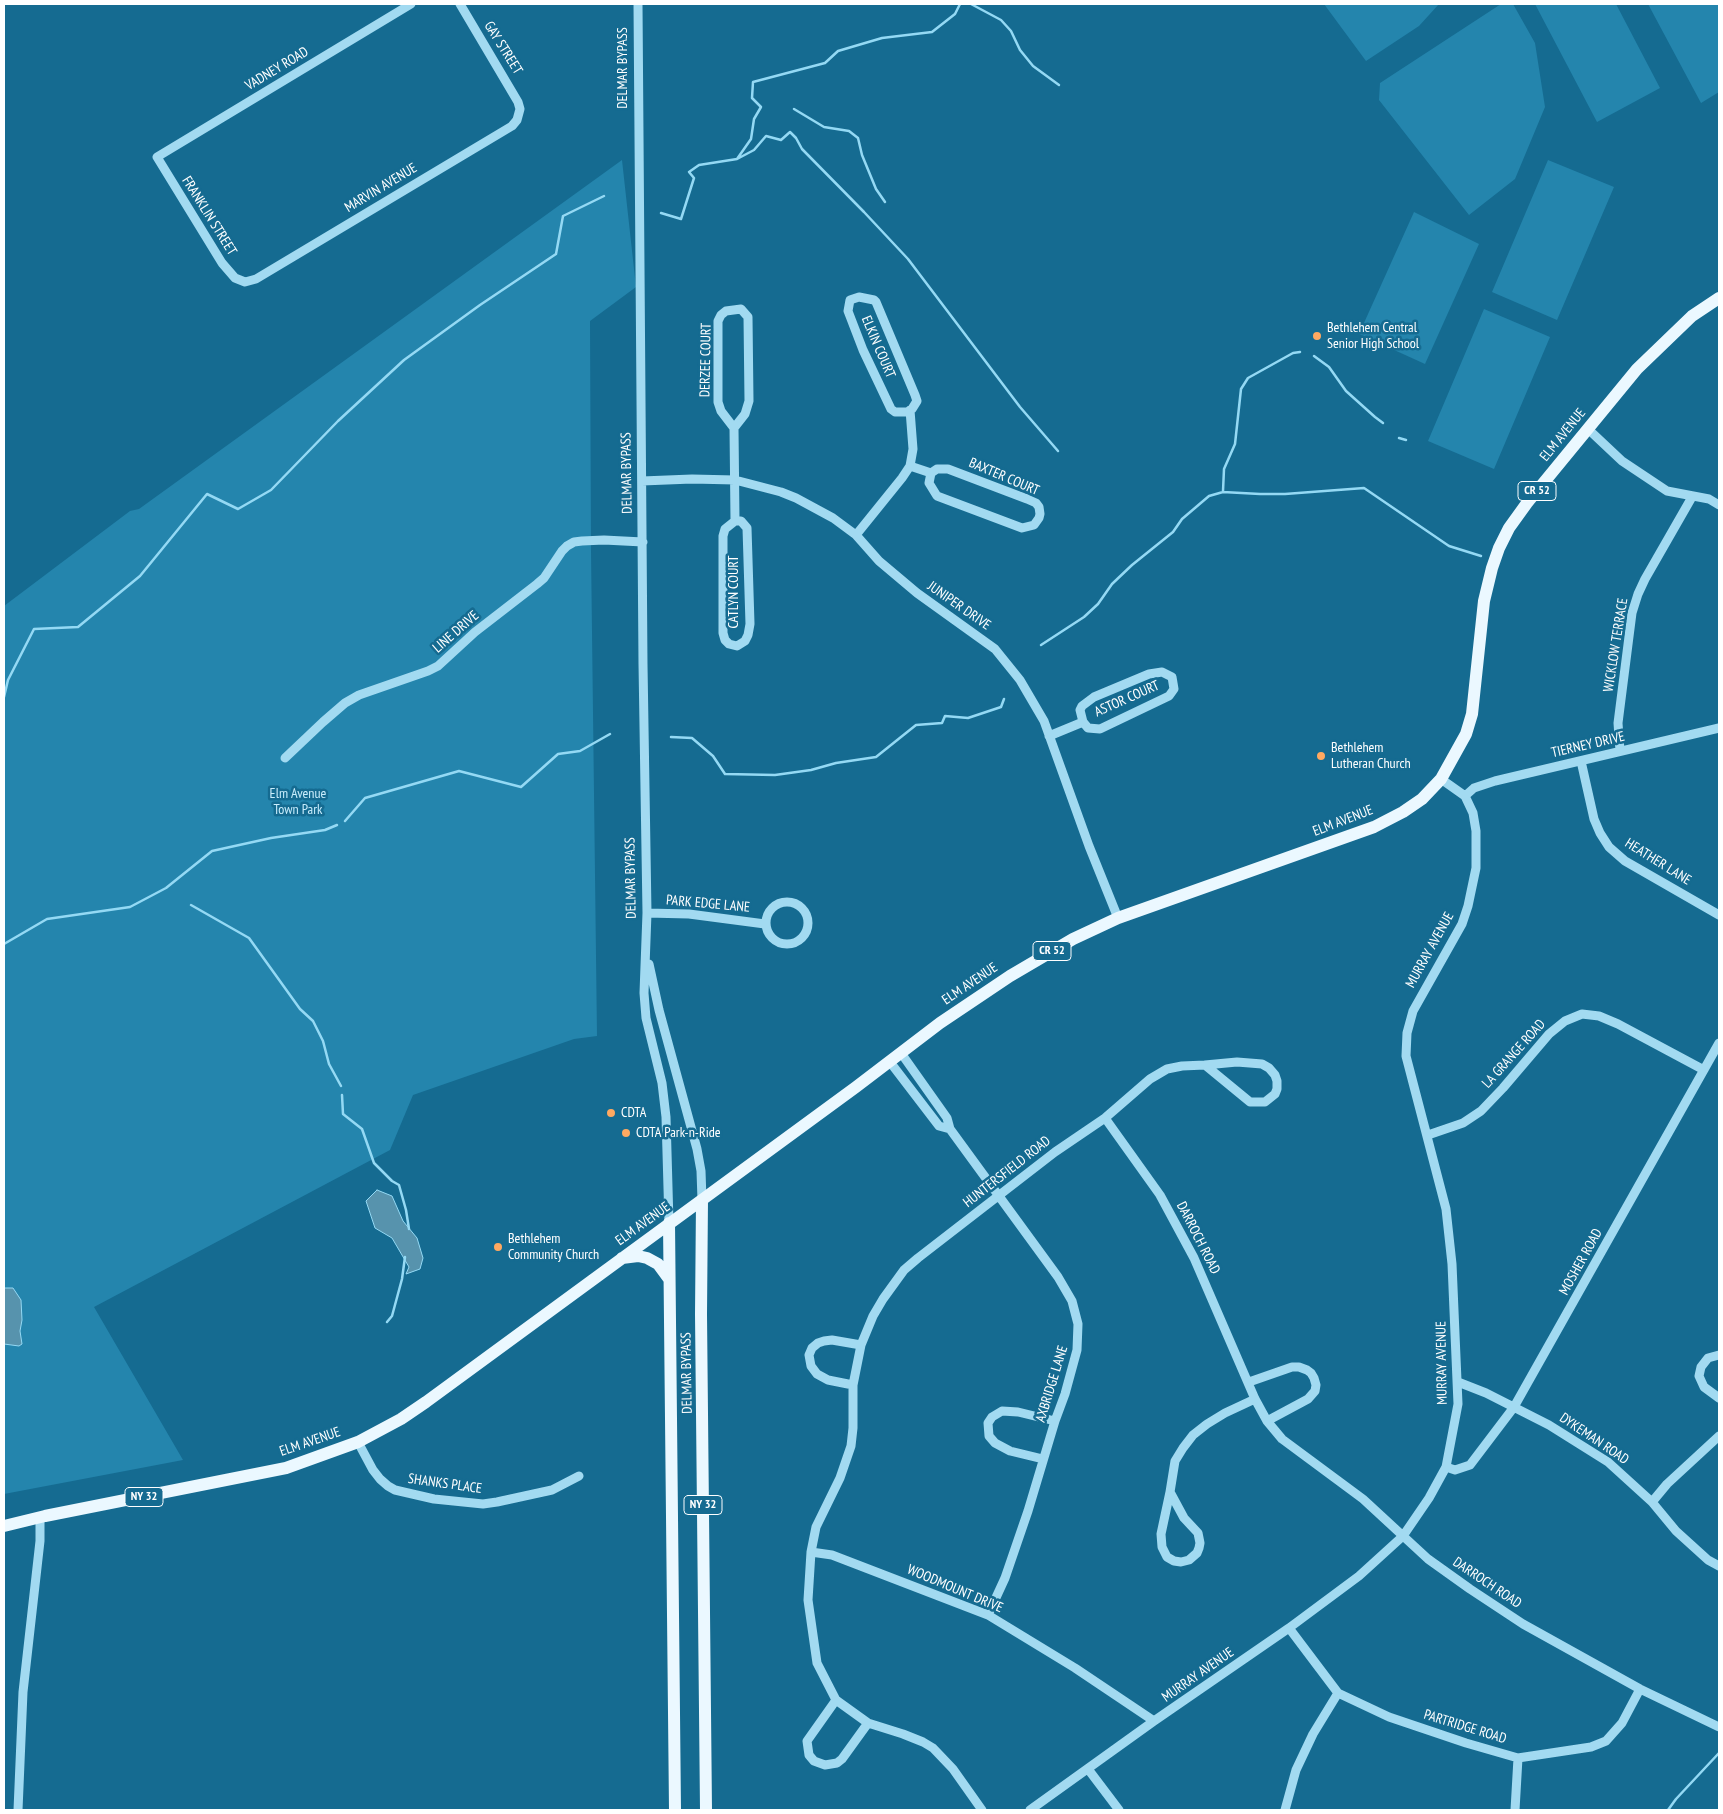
<!DOCTYPE html>
<style>
body{margin:0}
#map{position:relative;width:1723px;height:1814px;overflow:hidden;background:#156b91;font-family:"PT Sans Narrow",sans-serif}
canvas{display:block}
.frame{position:absolute;inset:0;border:5px solid #fff;pointer-events:none}
</style>
<div id="map">
<canvas width="1723" height="1814"></canvas>
<div class="frame"></div>
</div>
<script>
const g = document.querySelector('canvas').getContext('2d');
g.lineJoin = 'round';
function fill(path, color) {
  g.fillStyle = color;
  g.fill(path, 'evenodd');
}
function poly(rows) {
  const path = new Path2D();
  for (const r of rows) {
    if (r.length === 3) {
      path.moveTo(r[0] + r[2], r[1]);
      path.arc(r[0], r[1], r[2], 0, 2 * Math.PI);
      continue;
    }
    path.moveTo(r[0], r[1]);
    for (let i = 2; i < r.length; i += 2) path.lineTo(r[i], r[i + 1]);
  }
  return path;
}
function stroke(path, color, width, dash) {
  g.strokeStyle = color;
  g.lineWidth = width;
  g.lineCap = dash ? 'butt' : 'round';
  g.setLineDash(dash || []);
  g.stroke(path);
}
function label(font, color, halo, rows, align = 'center') {
  g.font = font + ' "PT Sans Narrow",sans-serif';
  g.lineWidth = 5;
  g.setLineDash([]);
  g.textBaseline = 'middle';
  g.strokeStyle = halo;
  g.fillStyle = color;
  for (const [text, x, y, turn = 0] of rows) {
    g.save();
    g.translate(x, y);
    g.rotate((+turn || 0) * Math.PI / 180);
    g.textAlign = isNaN(turn) ? turn : align;
    if (halo) g.strokeText(text, 0, 0);
    g.fillText(text, 0, 0);
    g.restore();
  }
}
fill(poly([
 [1324,4,1439,4,1419,26,1366,61],
 [1501,4,1513,4,1535,43,1545,107,1515,179,1469,215,1379,100,1380,83],
 [1535,4,1616,4,1660,88,1597,122],
 [1648,4,1719,4,1719,92,1701,103],
 [622,160,636,287,590,321,591,551,597,1036,574,1039,413,1095,390,1150,94,1307,183,1460,4,1494,4,606,130,511,139,509],
 [1548,160,1614,187,1557,320,1492,292],
 [1414,212,1479,244,1425,364,1359,334],
 [1484,309,1550,337,1494,469,1428,441]
]), '#2485ad');
const water = poly([
 [377,1190,392,1196,403,1221,417,1238,423,1258,420,1269,406,1274,409,1267,392,1238,375,1228,366,1201,377,1190],
 [4,1288,13,1288,21,1300,22,1320,20,1331,22,1344,19,1346,4,1344,4,1288]
]);
fill(water, '#5793ad');
stroke(water, '#94d9f4', 1);
stroke(poly([
 [971,4,1001,20,1011,31,1020,50,1033,66,1059,85],
 [794,109,824,127,849,131,858,138,862,155,876,189,885,202],
 [737,159,754,150,766,136,781,140,790,132,796,138,802,149,864,212,908,259,1020,407,1058,451],
 [661,213,681,219,694,178,689,172,699,165,737,159,751,139,754,119,761,107,752,98,753,82,825,63,838,51,882,38,932,32,955,14,960,4],
 [1314,356,1329,367,1346,391,1375,417,1383,423],
 [1399,438,1406,440],
 [1223,491,1224,469,1235,444,1241,389,1248,378,1293,353,1300,352],
 [1041,645,1084,617,1098,604,1112,584,1132,565,1173,532,1182,519,1209,496,1223,492,1260,494,1285,494,1364,488,1449,546,1481,556],
 [4,697,8,680,34,629,78,627,140,576,207,494,238,509,271,490,338,421,404,360,480,305,556,254,563,216,604,196],
 [671,737,692,738,713,756,725,774,775,775,811,770,836,763,876,757,916,725,942,723,945,716,968,718,1001,707,1004,699],
 [345,821,365,798,459,771,521,787,558,754,580,751,610,734],
 [191,905,249,938,300,1009,313,1021,323,1041,329,1064,341,1086],
 [4,944,47,919,130,907,166,888,212,851,271,838,325,830,337,825],
 [342,1095,343,1114,362,1129,374,1163,392,1181,399,1185,406,1210,409,1229],
 [387,1322,392,1316,402,1279,405,1257],
 [1668,1810,1676,1799,1719,1753]
]), '#94d9f4', 2.5);
stroke(poly([
 [411,4,157,157,222,263,235,278,245,282,256,279,512,126,517,120,520,109,518,102,460,4],
 [638,4,643,664,647,913,644,993,646,1018,662,1083,666,1117,669,1223],
 [859,297,874,300,876,302,915,395,917,401,912,409,907,412,895,412,891,409,863,350,848,311,850,300,859,297],
 [741,309,748,317,749,401,745,414,734,428,721,411,718,402,718,321,721,315,726,311,741,309],
 [734,428,735,521],
 [1588,429,1622,461,1667,491,1709,499,1719,505],
 [910,466,931,473],
 [937,469,948,469,1027,499,1036,503,1039,507,1040,514,1039,518,1034,525,1022,528,937,496,929,483,931,473,937,469],
 [642,481,692,479,735,480,781,492,796,498,833,518,856,535,879,561,917,593,995,649,1020,680,1044,721,1089,846,1118,918],
 [735,521,741,521,747,528,750,624,748,635,745,641,737,646,729,644,725,640,723,633,723,536,725,529,735,521],
 [856,535,902,478,910,466,913,449,910,410],
 [1162,672,1172,677,1174,689,1169,696,1100,729,1088,728,1083,722,1080,710,1082,706,1094,697,1149,674,1162,672],
 [1049,736,1083,722],
 [1620,751,1618,723,1632,613,1638,594,1645,579,1692,497],
 [285,758,323,722,345,703,359,695,428,671,438,666,475,632,537,584,544,578,562,551,567,546,574,542,582,541,604,540,643,542],
 [1581,761,1594,819,1600,833,1609,847,1625,861,1719,915],
 [1465,796,1474,788,1495,781,1719,728],
 [787,923,21],
 [647,913,689,914,765,924],
 [649,964,659,1010,697,1149,701,1171,702,1200],
 [901,1053,947,1118,950,1129,1058,1277,1072,1301,1078,1324,1077,1350,1065,1394,1055,1421,1028,1511,1005,1578,988,1615],
 [890,1062,939,1126,950,1129],
 [1237,1062,1262,1064,1269,1068,1275,1075,1277,1081,1277,1089,1275,1094,1265,1102,1250,1102,1205,1065,1237,1062],
 [1105,1118,1160,1195,1194,1258,1255,1399,1267,1421,1282,1439,1363,1499,1428,1559,1470,1589,1523,1624,1640,1689,1719,1727],
 [1428,1135,1463,1123,1481,1111,1503,1088,1549,1034,1565,1021,1582,1014,1599,1016,1618,1024,1704,1070],
 [1719,1355,1708,1358,1701,1367,1699,1376,1704,1387,1719,1398],
 [1249,1382,1292,1367,1299,1367,1307,1370,1311,1373,1314,1378,1316,1385,1315,1391,1308,1399,1267,1421],
 [1458,1382,1486,1393,1549,1425,1608,1462,1652,1502,1676,1531,1708,1560,1719,1566],
 [853,1385,828,1380,817,1374,811,1366,809,1355,812,1348,818,1343,824,1341,832,1340,861,1345],
 [358,1442,373,1470,380,1479,388,1486,395,1490,434,1499,483,1504,497,1502,552,1490,579,1476],
 [1043,1459,1010,1451,995,1443,989,1436,988,1423,992,1417,1002,1411,1018,1412,1055,1421],
 [1446,1467,1455,1470,1470,1465,1514,1407,1719,1043],
 [1170,1492,1184,1518,1198,1533,1200,1543,1199,1548,1197,1553,1189,1560,1181,1562,1174,1561,1167,1557,1162,1547,1161,1534,1170,1492],
 [1170,1492,1175,1461,1183,1448,1193,1435,1207,1424,1225,1413,1255,1399],
 [1652,1502,1667,1484,1719,1436],
 [811,1552,832,1555,988,1615,1075,1668,1154,1721],
 [1289,1628,1338,1693,1389,1717,1466,1743,1518,1758,1591,1747,1606,1741,1622,1723,1640,1689],
 [836,1700,807,1741,809,1755,814,1761,825,1765,837,1763,842,1759,868,1723],
 [1088,1769,1119,1810],
 [18,1810,23,1692,40,1541,40,1518],
 [982,1810,953,1769,933,1748,923,1742,903,1734,868,1723,836,1700,817,1663,808,1600,811,1552,816,1527,840,1478,851,1446,853,1428,853,1385,861,1345,873,1316,883,1299,904,1270,918,1258,1055,1152,1105,1118,1150,1079,1167,1069,1182,1066,1205,1065],
 [1030,1810,1154,1721,1289,1628,1359,1576,1403,1536,1429,1498,1446,1467,1458,1404,1452,1264,1446,1209,1406,1056,1407,1033,1413,1011,1462,924,1468,906,1476,868,1476,831,1473,813,1465,796,1441,779],
 [1285,1810,1296,1770,1313,1734,1338,1693],
 [1515,1810,1518,1758]
]), '#a2daf1', 9);
stroke(poly([
 [702,1200,701,1314,706,1810],
 [669,1223,675,1810],
 [622,1258,638,1256,647,1258,658,1264,669,1279],
 [4,1526,45,1516,286,1468,358,1442,401,1419,426,1402,856,1087,940,1023,1010,976,1073,939,1118,918,1374,827,1403,812,1422,799,1441,779,1466,734,1472,714,1484,601,1492,568,1499,548,1509,528,1527,503,1637,369,1692,316,1719,298]
]), '#ebf8ff', 12);
for (const [x, y, r, color] of [
 [1317,336,5,"#ffa961"],
 [1321,756,5,"#ffa961"],
 [611,1113,5,"#ffa961"],
 [626,1133,5,"#ffa961"],
 [498,1247,5,"#ffa961"]
]) {
  const dot = new Path2D();
  dot.arc(x, y, r, 0, 2 * Math.PI);
  g.fillStyle = color;
  g.fill(dot);
  stroke(dot, '#156b91', 2);
}
for (const [x, y, w] of [
 [1537,491,38],
 [1052,951,38],
 [144,1497,38],
 [703,1505,38]
]) {
  const box = new Path2D();
  box.roundRect(x - w / 2, y - 9.5, w, 19, 4);
  g.fillStyle = '#156b91';
  g.fill(box);
  stroke(box, '#fff', 1);
}
label('bold 12px', '#fff', null, [
 ["CR 52",1537,491],
 ["CR 52",1052,951],
 ["NY 32",144,1497],
 ["NY 32",703,1505]
]);
label('14px', '#fff', '#156b91', [
 ["GAY STREET",503,48,58],
 ["DELMAR BYPASS",623,68,-90],
 ["VADNEY ROAD",277,69,-31],
 ["MARVIN AVENUE",381,188,-31],
 ["FRANKLIN STREET",209,216,58],
 ["ELKIN COURT",878,347,67],
 ["DERZEE COURT",706,360,-89],
 ["ELM AVENUE",1563,435,-51],
 ["DELMAR BYPASS",627,473,-91],
 ["BAXTER COURT",1004,477,23],
 ["CATLYN COURT",734,592,-90],
 ["JUNIPER DRIVE",959,606,35],
 ["LINE DRIVE",456,632,-41],
 ["WICKLOW TERRACE",1616,645,-81],
 ["ASTOR COURT",1127,699,-24],
 ["TIERNEY DRIVE",1588,745,-13],
 ["ELM AVENUE",1343,821,-21],
 ["HEATHER LANE",1658,862,32],
 ["DELMAR BYPASS",631,878,-91],
 ["PARK EDGE LANE",708,904,5],
 ["MURRAY AVENUE",1430,950,-61],
 ["ELM AVENUE",970,984,-34],
 ["LA GRANGE ROAD",1514,1054,-48],
 ["HUNTERSFIELD ROAD",1007,1172,-38],
 ["ELM AVENUE",643,1224,-36],
 ["DARROCH ROAD",1198,1238,63],
 ["MOSHER ROAD",1581,1262,-61],
 ["MURRAY AVENUE",1442,1363,-91],
 ["DELMAR BYPASS",687,1373,-91],
 ["AXBRIDGE LANE",1052,1384,-73],
 ["DYKEMAN ROAD",1594,1439,34],
 ["ELM AVENUE",310,1442,-19],
 ["SHANKS PLACE",445,1484,8],
 ["DARROCH ROAD",1487,1583,34],
 ["WOODMOUNT DRIVE",955,1589,23],
 ["MURRAY AVENUE",1198,1675,-35],
 ["PARTRIDGE ROAD",1465,1727,17]
]);
label('14px', '#fff', '#156b91', [
 ["Bethlehem Central",1327,328],
 ["Senior High School",1327,344],
 ["Bethlehem",1331,748],
 ["Lutheran Church",1331,764],
 ["CDTA",621,1113],
 ["CDTA Park-n-Ride",636,1133],
 ["Bethlehem",508,1239],
 ["Community Church",508,1255]
], 'left');
label('14px', '#c9edfc', '#156b91', [
 ["Elm Avenue",298,794],
 ["Town Park",298,810]
]);
</script>
